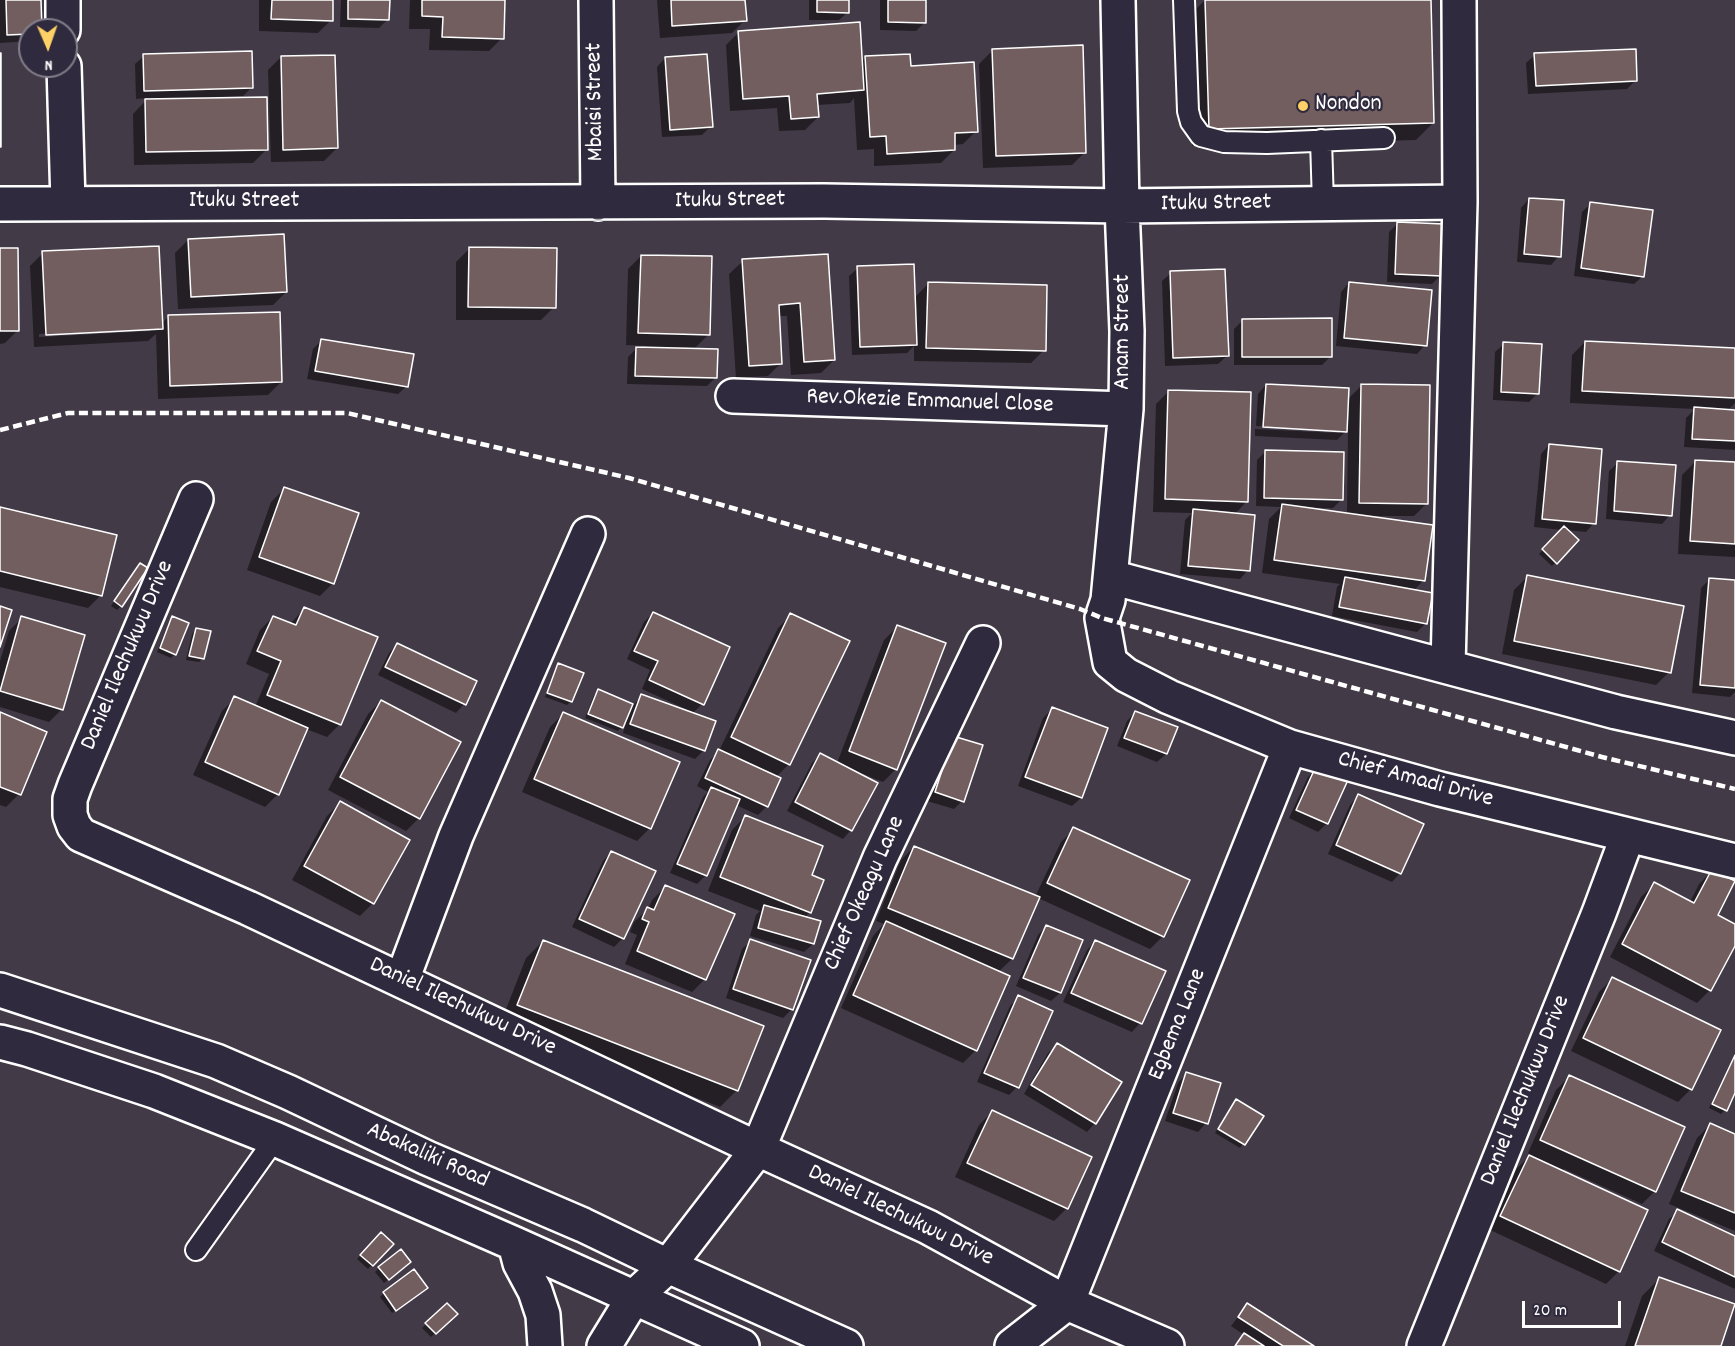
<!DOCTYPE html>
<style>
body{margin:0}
#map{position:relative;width:1735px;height:1346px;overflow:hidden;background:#433a47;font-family:Dekko,sans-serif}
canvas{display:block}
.north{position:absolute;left:18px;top:18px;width:60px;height:60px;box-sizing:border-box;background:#2f2a3d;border:2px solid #827f8b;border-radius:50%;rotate:178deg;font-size:16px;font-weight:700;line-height:24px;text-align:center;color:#fff}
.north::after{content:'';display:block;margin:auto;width:21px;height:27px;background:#ffd166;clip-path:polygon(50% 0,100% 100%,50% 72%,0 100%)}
.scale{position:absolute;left:1522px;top:1301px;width:99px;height:27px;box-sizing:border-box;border:3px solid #fff;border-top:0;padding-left:8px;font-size:18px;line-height:21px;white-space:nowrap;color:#fff;-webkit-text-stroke:4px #2f2a3d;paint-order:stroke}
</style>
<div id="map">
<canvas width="1735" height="1346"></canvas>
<div class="north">N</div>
<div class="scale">20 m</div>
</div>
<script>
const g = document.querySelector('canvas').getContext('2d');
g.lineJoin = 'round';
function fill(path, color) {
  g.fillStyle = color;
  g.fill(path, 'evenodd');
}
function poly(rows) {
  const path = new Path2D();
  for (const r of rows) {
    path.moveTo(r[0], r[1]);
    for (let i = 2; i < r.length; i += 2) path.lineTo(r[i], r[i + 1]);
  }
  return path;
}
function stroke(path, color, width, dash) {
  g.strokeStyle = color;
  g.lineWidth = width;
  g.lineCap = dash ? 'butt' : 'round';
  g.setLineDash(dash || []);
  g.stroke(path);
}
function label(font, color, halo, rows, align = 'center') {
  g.font = font + ' Dekko,sans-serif';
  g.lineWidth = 4.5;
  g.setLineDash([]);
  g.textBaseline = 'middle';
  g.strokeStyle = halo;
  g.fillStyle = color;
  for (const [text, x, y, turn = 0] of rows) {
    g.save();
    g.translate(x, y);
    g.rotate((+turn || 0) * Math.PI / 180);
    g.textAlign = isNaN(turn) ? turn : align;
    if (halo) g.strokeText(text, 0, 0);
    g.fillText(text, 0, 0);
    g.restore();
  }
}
fill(poly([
 [0,0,39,0,41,30,30,30,30,41,0,43],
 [259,0,332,0,331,20,318,33,259,31],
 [341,0,388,0,388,19,379,28,340,27],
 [410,0,503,0,502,38,489,51,429,50,430,29,409,29],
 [657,0,744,0,745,20,732,33,660,38],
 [809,0,848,0,848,12,839,20,809,20],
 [880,0,925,0,925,22,916,31,880,30],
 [1205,0,1429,0,1433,123,1416,140,1192,146,1189,16],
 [739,32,861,62,866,57,909,67,976,131,963,144,954,145,954,150,941,163,874,166,874,149,857,150,854,98,850,103,817,105,818,117,805,130,779,131,777,108,730,111,726,45],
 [992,51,1085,152,1072,165,983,168,979,64],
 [1535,55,1636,80,1627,89,1528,94,1526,63],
 [144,56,252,87,243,96,213,97,213,99,266,150,253,163,134,165,133,114,148,98,136,99,135,64],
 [281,57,337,148,324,161,271,162,268,70],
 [665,58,711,126,702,135,662,137,657,67],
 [1529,199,1559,256,1551,265,1517,262,1521,208],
 [1591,203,1643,276,1634,284,1574,276,1582,212],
 [1398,223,1440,276,1432,284,1387,282,1389,232],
 [188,240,286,292,273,305,178,309,175,253],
 [469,249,554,307,541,320,456,320,456,262],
 [0,250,18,330,5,343,0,344],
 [43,253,161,324,168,317,281,382,268,395,158,399,156,334,148,341,34,347,30,266],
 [150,328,150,331,39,337,39,334],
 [641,256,708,335,693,350,716,377,707,386,627,384,628,357,636,349,646,349,646,346,626,345,628,269],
 [827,256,834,360,821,373,791,375,787,316,778,316,781,363,768,376,736,378,729,274,743,261],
 [858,268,914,298,928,284,1044,350,1031,363,914,361,914,346,907,353,852,355,849,276],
 [1171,273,1227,356,1218,364,1165,366,1162,281],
 [1349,283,1425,345,1417,354,1336,346,1341,292],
 [1243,320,1331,356,1322,365,1234,365,1234,329],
 [321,341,407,386,398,394,307,379,313,349],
 [1585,342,1735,350,1735,403,1727,411,1735,411,1735,450,1684,447,1686,418,1695,409,1570,403,1572,355],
 [1504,344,1538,393,1529,402,1493,400,1495,352],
 [1266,385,1347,400,1361,386,1427,503,1414,516,1373,516,1424,580,1413,591,1426,623,1417,632,1332,616,1337,587,1340,584,1262,573,1269,519,1281,507,1256,506,1257,460,1266,451,1341,500,1333,508,1314,508,1314,510,1347,514,1348,429,1337,440,1255,436,1255,429,1339,433,1339,430,1256,426,1258,394],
 [1169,391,1247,501,1234,515,1248,570,1240,579,1180,574,1185,520,1192,513,1153,512,1156,404],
 [1549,445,1594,523,1586,532,1566,530,1577,540,1552,566,1539,554,1562,530,1534,527,1541,454],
 [1695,462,1735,464,1735,557,1678,554,1682,475],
 [1618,463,1670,515,1662,524,1606,519,1609,471],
 [284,489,333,583,320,596,247,570,271,502],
 [0,509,101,595,88,608,0,587],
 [140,565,121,606,117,610,111,606],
 [1527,577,1669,672,1656,685,1502,654,1514,590],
 [1710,579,1735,581,1735,692,1730,697,1692,693,1701,588],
 [304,609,340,724,327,737,306,729,278,794,265,807,193,775,222,711,235,698,255,707,269,674,246,664,260,630,273,617,290,624],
 [653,613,702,704,692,714,704,750,695,759,623,733,626,723,618,731,585,718,594,695,598,691,633,705,642,696,689,713,690,711,642,689,650,670,627,659,644,622],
 [791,615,789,764,776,777,767,806,758,815,736,805,706,875,697,884,670,873,703,797,708,792,697,786,710,760,719,751,778,628],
 [22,618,62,709,49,722,0,707,0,661,9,631],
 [173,618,175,654,171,658,157,652,169,622],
 [897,627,896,769,883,782,863,774,851,830,843,839,787,811,812,763,820,755,837,763,884,640],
 [196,630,203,658,199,662,186,660,192,634],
 [397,644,464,704,456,713,378,675,389,653],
 [559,665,571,701,567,705,545,697,555,669],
 [381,701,419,818,406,831,328,790,368,714],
 [1052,709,1106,729,1081,798,1072,806,1018,786,1043,718],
 [1135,712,1166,754,1157,762,1117,746,1127,721],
 [0,714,19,794,6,807,0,805],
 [563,714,650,828,637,841,522,792,550,727],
 [945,746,962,801,954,809,927,801],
 [1317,768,1327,823,1318,832,1289,818,1308,777],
 [1358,796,1400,873,1392,882,1328,854,1350,805],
 [340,803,408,840,373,903,360,916,292,880,327,816],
 [745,817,810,876,810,912,804,918,813,944,804,952,750,936,756,915,760,911,708,891,732,830],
 [1074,829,1163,936,1150,949,1038,898,1012,959,998,972,976,1050,963,1063,841,1008,873,936,884,924,876,921,901,860,914,847,1035,897,1061,842],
 [611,852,623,938,614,947,572,927,603,861],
 [1712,871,1716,916,1735,925,1735,942,1710,990,1697,1003,1610,957,1641,897,1654,884,1690,902,1699,884],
 [665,887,705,979,692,992,625,964,637,935,630,932,634,922,648,909,652,900],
 [1046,927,1081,941,1060,993,1051,1001,1016,986,1038,935],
 [543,941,737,1090,720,1107,501,1022,526,958],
 [751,941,792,1009,783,1018,726,998,742,949],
 [1095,941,1140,1023,1132,1032,1063,1002,1087,950],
 [1612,979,1691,1089,1678,1102,1571,1051,1599,992],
 [1019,997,1017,1087,1009,1095,977,1082,1010,1006],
 [1057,1045,1095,1123,1087,1132,1024,1094,1048,1053],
 [1735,1053,1735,1089,1725,1110,1721,1114,1709,1108],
 [1186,1074,1206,1123,1198,1132,1165,1121,1178,1083],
 [1569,1077,1655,1191,1642,1204,1564,1169,1563,1172,1619,1271,1606,1284,1488,1229,1516,1169,1531,1155,1528,1153,1556,1090],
 [1233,1105,1262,1116,1240,1148,1215,1133],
 [992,1112,1067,1208,1054,1221,955,1177,979,1125],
 [1710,1125,1735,1135,1735,1231,1669,1204,1697,1138],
 [1678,1211,1735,1238,1735,1289,1654,1251,1669,1219],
 [381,1234,392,1244,368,1269,357,1259],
 [405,1265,384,1283,375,1272,379,1268],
 [1659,1279,1720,1346,1625,1346,1642,1296],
 [422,1292,392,1313,380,1297,384,1293],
 [447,1305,456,1314,431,1337,422,1328],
 [1247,1305,1312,1346,1234,1346,1244,1335,1231,1326]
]), '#0007');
const building = poly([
 [6,0,41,0,42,30,30,30,30,34,7,35,6,0],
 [272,0,333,0,333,21,271,19,272,0],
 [348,0,390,0,389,20,348,19,348,0],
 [422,0,505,0,504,39,442,37,443,17,422,16,422,0],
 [671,0,745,0,747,21,672,26,671,0],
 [817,0,849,0,849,13,817,12,817,0],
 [888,0,926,0,926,23,888,22,888,0],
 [1205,0,1431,0,1434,123,1209,129,1205,0],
 [860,22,864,90,817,94,819,117,791,119,789,96,743,99,738,31,860,22],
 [1083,45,1086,153,996,156,992,49,1083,45],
 [1636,49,1637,81,1536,86,1534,53,1636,49],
 [252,51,253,88,144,91,143,54,252,51],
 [1,53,1,147,0,147,0,53,1,53],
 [707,54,713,127,670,130,665,57,707,54],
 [910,54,911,66,974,62,978,132,955,133,955,150,887,154,886,136,870,137,865,56,910,54],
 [335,55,338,148,283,150,281,56,335,55],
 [267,97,268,150,146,152,145,99,267,97],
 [1529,198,1564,200,1561,257,1524,254,1529,198],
 [1590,202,1653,210,1644,277,1581,268,1590,202],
 [1397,222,1444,224,1442,276,1395,274,1397,222],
 [284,234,287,292,191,297,188,239,284,234],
 [159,246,163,329,46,335,42,251,159,246],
 [469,247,557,248,556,308,468,307,469,247],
 [0,248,18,248,19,331,0,331,0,248],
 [828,254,835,360,804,362,800,303,779,305,782,364,749,366,742,259,828,254],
 [641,255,712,256,710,335,638,333,641,255],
 [914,264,917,345,860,347,857,266,914,264],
 [1225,269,1229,356,1173,358,1170,271,1225,269],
 [928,282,1047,285,1046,351,926,348,928,282],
 [1349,282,1432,290,1427,346,1344,338,1349,282],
 [280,312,282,382,170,386,168,315,280,312],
 [1332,318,1332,357,1242,357,1242,319,1332,318],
 [321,339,414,354,408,387,315,371,321,339],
 [1585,341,1735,348,1735,398,1582,391,1585,341],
 [1503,342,1542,344,1539,394,1501,392,1503,342],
 [636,347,718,349,717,378,635,376,636,347],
 [1266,384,1349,388,1347,432,1263,427,1266,384],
 [1361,384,1430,385,1428,504,1359,503,1361,384],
 [1168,390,1251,392,1248,502,1165,499,1168,390],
 [1694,407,1735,410,1735,441,1692,439,1694,407],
 [1549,444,1602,449,1596,524,1542,519,1549,444],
 [1265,450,1344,452,1343,500,1264,498,1265,450],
 [1695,460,1735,462,1735,544,1690,541,1695,460],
 [1617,461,1676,465,1672,516,1614,511,1617,461],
 [284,487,359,513,334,584,259,557,284,487],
 [1282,504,1433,525,1425,581,1274,560,1282,504],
 [0,507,117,535,102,596,0,571,0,507],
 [1193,509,1255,515,1250,571,1188,566,1193,509],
 [1564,526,1579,540,1557,564,1542,549,1564,526],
 [140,563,148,568,122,607,114,601,140,563],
 [1527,575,1684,606,1671,673,1514,641,1527,575],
 [1345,577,1433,593,1427,624,1339,607,1345,577],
 [1709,578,1735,580,1735,688,1700,685,1709,578],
 [0,606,12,610,0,647,0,606],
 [304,607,378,637,341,725,267,695,281,661,257,651,273,616,296,625,304,607],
 [653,612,730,647,704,705,649,680,658,661,634,651,653,612],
 [790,613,850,641,790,765,731,737,790,613],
 [21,616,85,635,63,710,0,691,21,616],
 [172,616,189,623,176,655,160,648,172,616],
 [897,625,946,643,897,770,849,751,897,625],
 [196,628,211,631,204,659,189,656,196,628],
 [397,643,477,681,466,705,385,667,397,643],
 [558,663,584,673,572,702,547,693,558,663],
 [598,689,633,704,623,728,588,714,598,689],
 [641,694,716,721,705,751,630,724,641,694],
 [234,696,308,728,279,795,205,762,234,696],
 [381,700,461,742,420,819,340,777,381,700],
 [1052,707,1108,728,1082,798,1025,777,1052,707],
 [1135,711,1178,727,1167,754,1124,738,1135,711],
 [0,712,47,732,21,795,0,787,0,712],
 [563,712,680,762,651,829,534,779,563,712],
 [953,736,983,745,964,802,935,792,953,736],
 [718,749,781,778,768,807,705,778,718,749],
 [820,753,878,783,852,831,795,802,820,753],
 [1316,766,1348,780,1328,824,1296,810,1316,766],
 [711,787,740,799,707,876,677,864,711,787],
 [1358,794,1424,824,1401,874,1336,845,1358,794],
 [340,801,410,840,374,904,304,866,340,801],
 [745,815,823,846,812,875,824,880,811,913,720,877,745,815],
 [1073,827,1190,880,1164,937,1047,883,1073,827],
 [914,846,1040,897,1013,959,888,908,914,846],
 [611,851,656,871,624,939,579,919,611,851],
 [1712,869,1735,881,1718,915,1735,924,1735,946,1711,991,1622,944,1654,882,1694,903,1712,869],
 [665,885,735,914,706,980,637,951,649,922,642,919,647,907,654,910,665,885],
 [764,905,821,921,814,944,758,928,764,905],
 [886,921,1010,976,977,1051,853,995,886,921],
 [1046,925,1083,940,1061,993,1023,978,1046,925],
 [750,939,811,960,793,1010,733,989,750,939],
 [543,940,764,1026,738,1091,517,1005,543,940],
 [1095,940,1166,971,1142,1024,1071,993,1095,940],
 [1612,977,1721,1030,1692,1090,1583,1038,1612,977],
 [1018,995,1053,1011,1019,1088,984,1073,1018,995],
 [1057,1043,1122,1082,1096,1124,1031,1085,1057,1043],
 [1735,1055,1735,1093,1727,1111,1712,1104,1735,1055],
 [1186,1072,1221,1083,1208,1124,1173,1113,1186,1072],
 [1569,1075,1685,1127,1656,1192,1540,1140,1569,1075],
 [1236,1099,1264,1116,1245,1145,1218,1129,1236,1099],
 [992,1110,1092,1157,1068,1209,967,1163,992,1110],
 [1710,1123,1735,1134,1735,1213,1681,1191,1710,1123],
 [1529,1155,1648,1210,1620,1272,1500,1216,1529,1155],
 [1677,1209,1735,1236,1735,1277,1662,1242,1677,1209],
 [381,1232,394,1244,373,1266,360,1255,381,1232],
 [401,1249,411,1262,389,1280,378,1267,401,1249],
 [414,1269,428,1288,396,1311,383,1292,414,1269],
 [1659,1277,1735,1304,1721,1346,1635,1346,1659,1277],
 [447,1303,458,1314,436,1334,425,1323,447,1303],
 [1247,1303,1314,1346,1283,1346,1238,1317,1247,1303],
 [1244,1333,1264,1346,1235,1346,1244,1333]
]);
fill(building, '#725e5f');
stroke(building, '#fff', 1.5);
const lane = poly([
 [1184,0,1188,111,1191,122,1201,136,1224,142,1267,143,1384,138],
 [1321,140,1323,204],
 [196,1250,275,1139]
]);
const street = poly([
 [596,0,598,203],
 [1118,0,1122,206,1127,331,1126,409,1108,600,1102,618,1110,662,1126,675,1169,697,1290,747,1440,789,1735,861],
 [63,30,63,0],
 [64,66,68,203],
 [0,204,824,201,1122,206,1460,202],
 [733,396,1126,409],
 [196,499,75,785,70,799,70,815,74,826,81,835,248,908,758,1149,928,1227,1067,1303,1167,1346],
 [1111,577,1616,712,1735,738],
 [1448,666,1460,202,1459,0],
 [402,980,456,836,588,534],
 [668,1266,758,1149,880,858,983,643],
 [1012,1346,1067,1303,1290,747],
 [1424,1346,1599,913,1628,835]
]);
const secondary = poly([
 [604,1346,634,1297,668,1266]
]);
const highway = poly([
 [0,990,216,1061,288,1092,427,1158,583,1225,668,1266,846,1346],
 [0,1042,27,1049,154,1091,275,1139,515,1244,742,1346],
 [515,1244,520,1263,535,1291,543,1315,545,1346]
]);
stroke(lane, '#fff', 24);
stroke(street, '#fff', 38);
stroke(secondary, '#fff', 38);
stroke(highway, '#fff', 38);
stroke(lane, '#2f2a3d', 20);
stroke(street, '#2f2a3d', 33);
stroke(secondary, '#2f2a3d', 33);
stroke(highway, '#2f2a3d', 33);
stroke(poly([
 [0,430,68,413,347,413,629,478,1080,609,1102,618,1602,757,1735,789]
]), '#fff', 4.5, [9, 4.5]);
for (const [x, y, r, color] of [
 [1303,106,6,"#ffd166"]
]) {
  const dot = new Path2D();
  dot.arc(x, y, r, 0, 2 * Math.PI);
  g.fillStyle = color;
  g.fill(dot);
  stroke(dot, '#2f2a3d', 2);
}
label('24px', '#fff', '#2f2a3d', [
 ["Mbaisi Street",597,102,-91],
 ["Ituku Street",730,202,-1],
 ["Ituku Street",244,203],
 ["Ituku Street",1216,205,-1],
 ["Anam Street",1125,332,-90],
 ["Rev.Okezie Emmanuel Close",930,403,2],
 ["Daniel Ilechukwu Drive",129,656,-67],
 ["Chief Amadi Drive",1415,781,15],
 ["Chief Okeagu Lane",866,894,-66],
 ["Daniel Ilechukwu Drive",462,1008,25],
 ["Egbema Lane",1179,1025,-68],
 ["Daniel Ilechukwu Drive",1527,1091,-68],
 ["Abakaliki Road",427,1157,24],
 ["Daniel Ilechukwu Drive",900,1217,26]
]);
label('24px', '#fff', '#2f2a3d', [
 ["Nondon",1315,106]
], 'left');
</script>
